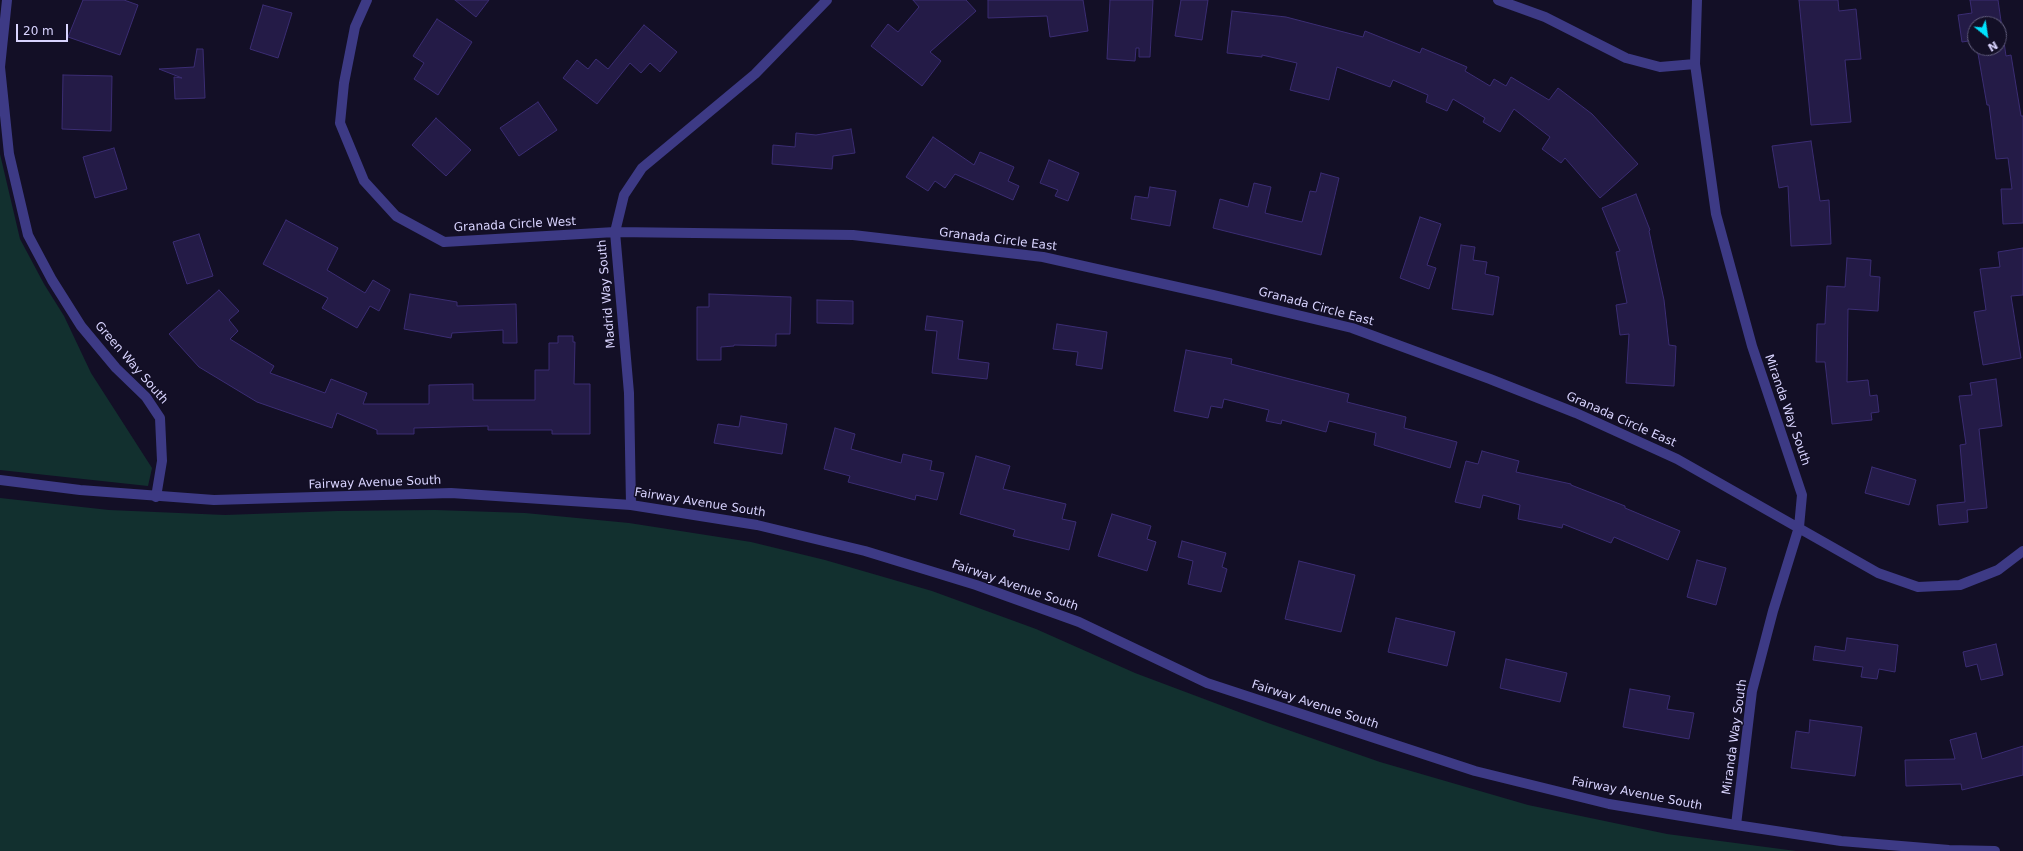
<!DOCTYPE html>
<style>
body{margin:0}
#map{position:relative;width:2023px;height:851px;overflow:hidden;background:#130f26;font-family:"DejaVu Sans",sans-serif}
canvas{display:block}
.north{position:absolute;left:1967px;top:16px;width:40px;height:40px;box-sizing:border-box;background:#130f26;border:1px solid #625e7d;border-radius:50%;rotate:150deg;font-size:11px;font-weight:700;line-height:16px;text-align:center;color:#d9d4ff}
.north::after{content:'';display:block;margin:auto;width:14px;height:18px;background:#00e5ff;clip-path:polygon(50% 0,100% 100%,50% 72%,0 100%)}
.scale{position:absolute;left:16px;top:24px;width:52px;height:18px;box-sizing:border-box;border:2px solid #d9d4ff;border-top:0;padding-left:5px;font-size:12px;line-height:14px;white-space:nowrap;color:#d9d4ff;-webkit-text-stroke:3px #130f26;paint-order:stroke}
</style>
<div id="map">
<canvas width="2023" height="851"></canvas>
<div class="north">N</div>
<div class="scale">20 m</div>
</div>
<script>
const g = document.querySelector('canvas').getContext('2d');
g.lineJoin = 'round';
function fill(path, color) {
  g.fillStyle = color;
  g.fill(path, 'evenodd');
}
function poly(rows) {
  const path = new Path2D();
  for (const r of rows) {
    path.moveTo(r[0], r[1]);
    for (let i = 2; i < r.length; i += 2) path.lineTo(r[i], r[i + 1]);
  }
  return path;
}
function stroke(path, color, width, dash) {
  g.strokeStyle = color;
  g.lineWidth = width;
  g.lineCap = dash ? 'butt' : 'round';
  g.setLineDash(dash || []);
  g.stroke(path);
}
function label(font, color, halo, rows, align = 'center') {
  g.font = font + ' "DejaVu Sans",sans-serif';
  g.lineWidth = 3;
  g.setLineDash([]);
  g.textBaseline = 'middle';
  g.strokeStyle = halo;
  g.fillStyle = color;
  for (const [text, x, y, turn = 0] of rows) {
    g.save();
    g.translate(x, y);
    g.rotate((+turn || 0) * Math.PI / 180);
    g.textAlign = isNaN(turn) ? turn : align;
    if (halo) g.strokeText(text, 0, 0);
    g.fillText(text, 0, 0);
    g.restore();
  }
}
fill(poly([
 [0,154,20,239,44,284,64,316,91,373,152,468,148,486,0,470],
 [0,498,109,510,225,515,337,511,435,510,525,513,629,523,751,542,825,560,932,591,1036,629,1135,673,1268,723,1380,762,1528,805,1667,834,1796,851,0,851]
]), '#12302f');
const building = poly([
 [83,0,124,0,138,5,120,55,68,37,83,0],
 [455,0,489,0,476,17,455,0],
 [913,0,966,0,976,11,930,52,941,61,922,86,871,46,888,24,898,32,919,7,913,0],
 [988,0,1083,0,1088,31,1050,37,1047,16,988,18,988,0],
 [1110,0,1153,0,1150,57,1139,57,1139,48,1136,48,1135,61,1107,59,1110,0],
 [1181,0,1208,0,1202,40,1175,36,1181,0],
 [1799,0,1838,0,1839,11,1856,9,1861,59,1845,60,1851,122,1811,125,1799,0],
 [1970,0,1998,0,2006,56,2011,55,2021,116,2023,116,2023,223,2003,224,2001,189,2012,189,2008,158,1996,159,1989,105,1987,105,1977,48,1999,48,1999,24,1975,24,1975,40,1962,42,1958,15,1972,13,1970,0],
 [263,5,292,13,278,58,250,49,263,5],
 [1232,11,1286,17,1363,37,1365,31,1420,53,1422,48,1467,67,1465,71,1490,86,1494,79,1506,86,1511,77,1549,100,1558,88,1592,114,1638,164,1600,198,1565,158,1561,163,1542,149,1550,137,1514,109,1500,132,1483,122,1485,118,1453,99,1447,111,1426,102,1428,95,1393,80,1390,87,1337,67,1329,100,1290,90,1297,63,1262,55,1262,57,1227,53,1232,11],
 [437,19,472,42,438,95,414,79,424,63,413,56,437,19],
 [644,25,677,52,660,72,650,63,641,73,630,63,597,104,563,78,577,60,588,69,596,59,608,69,644,25],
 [197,49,203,49,205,98,175,99,174,77,182,78,159,69,194,67,197,49],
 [63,75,112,76,111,131,62,129,63,75],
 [538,102,557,130,519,156,500,128,538,102],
 [436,118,471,150,446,176,412,145,436,118],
 [851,129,855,153,833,156,832,169,772,164,773,145,795,147,796,133,816,135,851,129],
 [933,137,974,165,980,152,1014,167,1008,181,1019,186,1013,200,955,174,945,188,935,181,928,191,906,177,933,137],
 [1811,141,1820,201,1829,200,1831,244,1791,246,1788,186,1779,188,1772,146,1811,141],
 [114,148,127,189,95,198,83,157,114,148],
 [1049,160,1079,173,1068,201,1055,196,1058,190,1040,183,1049,160],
 [1321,173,1339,178,1321,255,1213,228,1220,199,1248,207,1254,183,1271,187,1265,213,1302,222,1310,191,1316,192,1321,173],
 [1150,187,1176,191,1170,226,1131,219,1135,196,1148,198,1150,187],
 [1636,194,1650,230,1649,231,1664,300,1669,345,1676,346,1674,386,1626,383,1629,334,1620,335,1616,305,1627,303,1616,252,1620,251,1602,208,1636,194],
 [1420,217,1441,224,1427,265,1436,268,1429,289,1400,278,1420,217],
 [286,220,338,248,327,270,365,293,373,280,390,290,379,311,370,306,357,328,322,308,328,298,263,264,286,220],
 [199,234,213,276,187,284,173,242,199,234],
 [1461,245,1475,247,1473,260,1487,262,1485,274,1499,277,1493,315,1452,309,1461,245],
 [2023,248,2023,295,2011,296,2021,358,1983,365,1974,312,1986,310,1980,269,2000,267,1998,252,2023,248],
 [1847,258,1871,260,1870,276,1880,277,1878,311,1848,309,1847,382,1868,380,1870,396,1877,395,1879,412,1871,413,1872,420,1832,424,1825,362,1816,362,1817,324,1825,324,1827,286,1845,287,1847,258],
 [219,290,239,311,229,320,238,331,230,339,274,366,270,373,325,393,331,379,367,393,363,404,429,404,429,385,473,384,473,400,535,400,535,370,549,370,549,343,558,343,558,336,573,336,573,342,575,342,574,384,590,384,590,434,552,434,552,430,488,430,488,426,414,428,414,434,377,434,377,430,337,413,332,428,257,402,199,367,169,334,219,290],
 [410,294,457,302,457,306,516,304,517,343,503,343,503,330,452,333,451,338,404,329,410,294],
 [709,294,791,297,790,334,776,334,776,346,734,345,734,346,721,347,721,360,697,360,697,307,709,307,709,294],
 [817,300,853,301,853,324,817,323,817,300],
 [927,316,963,321,958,359,989,363,987,379,932,373,937,331,925,330,927,316],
 [1057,324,1107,332,1102,369,1076,365,1078,352,1053,349,1057,324],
 [1186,350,1232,359,1231,364,1349,394,1347,402,1406,417,1404,428,1457,442,1450,468,1374,445,1376,433,1329,421,1326,432,1282,420,1281,424,1266,421,1269,410,1224,399,1222,408,1211,406,1208,418,1174,411,1186,350],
 [1996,379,2002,426,1979,429,1987,508,1967,510,1968,522,1939,525,1937,505,1965,502,1960,445,1966,444,1959,396,1972,395,1970,383,1996,379],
 [741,416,787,424,782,454,714,443,718,424,739,427,741,416],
 [835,428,855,434,851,449,901,463,903,454,932,461,930,470,944,473,937,500,916,495,915,500,893,494,848,482,850,476,824,469,835,428],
 [1482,451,1519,461,1516,472,1571,484,1571,485,1625,506,1625,508,1680,531,1668,560,1614,537,1611,543,1563,524,1562,528,1518,519,1520,505,1483,495,1480,508,1455,502,1466,461,1478,464,1482,451],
 [976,456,1010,466,1003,489,1066,504,1062,519,1076,522,1069,550,1013,536,1015,530,960,514,976,456],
 [1872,467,1916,480,1909,505,1865,493,1872,467],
 [1112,514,1151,526,1147,539,1156,542,1147,571,1098,556,1112,514],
 [1182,541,1226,553,1222,567,1227,569,1221,592,1188,584,1193,561,1178,557,1182,541],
 [1697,560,1726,568,1716,605,1687,597,1697,560],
 [1299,561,1355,575,1341,632,1285,619,1299,561],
 [1396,618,1455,632,1447,666,1388,652,1396,618],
 [1847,638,1898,645,1895,672,1879,669,1877,679,1861,677,1863,667,1813,660,1815,646,1845,651,1847,638],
 [1996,644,2003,675,1981,680,1977,664,1966,667,1963,652,1996,644],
 [1506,659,1567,673,1560,702,1500,688,1506,659],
 [1630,689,1670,696,1667,709,1694,713,1689,739,1623,727,1630,689],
 [1810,720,1862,727,1855,776,1791,768,1796,731,1809,733,1810,720],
 [1976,733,1982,759,2023,746,2023,775,1962,790,1961,784,1906,786,1905,760,1955,759,1950,740,1976,733]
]);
fill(building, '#241b47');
stroke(building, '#3b2d73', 1);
stroke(poly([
 [7,0,0,67,9,154,28,235,52,280,81,326,116,368,146,397,160,418,162,461,156,497],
 [367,0,355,27,344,83,340,123,364,181,396,216,444,242,615,232,853,235,1043,257,1213,295,1352,328,1490,379,1576,413,1677,459,1878,573,1918,587,1960,585,1998,570,2023,551],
 [1498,0,1545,17,1626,58,1660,67,1695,64],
 [1697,0,1695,64,1716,214,1752,346,1802,495,1799,527,1773,611,1752,691,1736,825],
 [631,505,629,393,615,232,624,195,642,168,755,74,827,0]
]), '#3d3a85', 10);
stroke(poly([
 [0,480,80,490,214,500,451,493,631,505,757,525,865,551,976,585,1079,622,1207,683,1475,771,1609,804,1736,825,1841,841,1949,850,1995,851]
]), '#3d3a85', 10);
label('12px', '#d9d4ff', '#130f26', [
 ["Granada Circle West",515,225,-3],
 ["Granada Circle East",998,240,7],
 ["Madrid Way South",607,294,-95],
 ["Granada Circle East",1316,307,15],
 ["Green Way South",131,363,49],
 ["Miranda Way South",1787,410,71],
 ["Granada Circle East",1621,420,24],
 ["Fairway Avenue South",375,483,-2],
 ["Fairway Avenue South",700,503,9],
 ["Fairway Avenue South",1015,586,19],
 ["Fairway Avenue South",1315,705,18],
 ["Miranda Way South",1735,737,-82],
 ["Fairway Avenue South",1637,794,11]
]);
</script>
